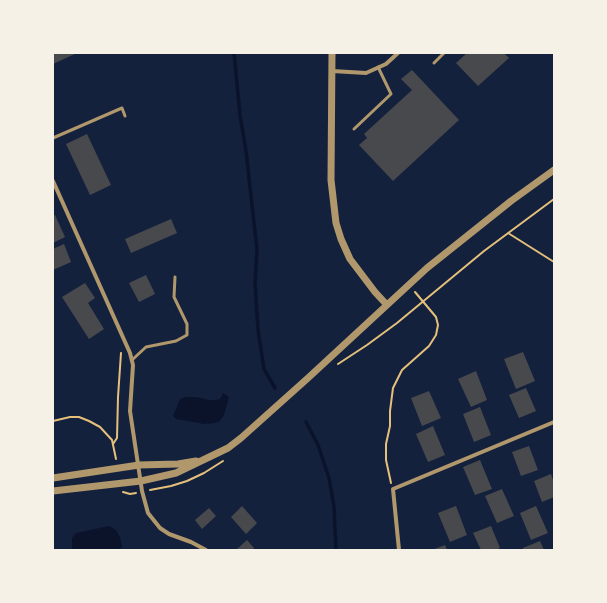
<!DOCTYPE html>
<style>
body{margin:0}
#map{position:relative;width:607px;height:603px;overflow:hidden;background:#14213d;font-family:"Roboto Serif",serif}
canvas{display:block}
.frame{position:absolute;inset:0;border:54px solid #f6f1e7;pointer-events:none}
</style>
<div id="map">
<canvas width="607" height="603"></canvas>
<div class="frame"></div>
</div>
<script>
const g = document.querySelector('canvas').getContext('2d');
g.lineJoin = 'round';
function fill(path, color) {
  g.fillStyle = color;
  g.fill(path, 'evenodd');
}
function poly(rows) {
  const path = new Path2D();
  for (const r of rows) {
    path.moveTo(r[0], r[1]);
    for (let i = 2; i < r.length; i += 2) path.lineTo(r[i], r[i + 1]);
  }
  return path;
}
function stroke(path, color, width, dash) {
  g.strokeStyle = color;
  g.lineWidth = width;
  g.lineCap = dash ? 'butt' : 'round';
  g.setLineDash(dash || []);
  g.stroke(path);
}
fill(poly([
 [223,393,229,397,224,415,220,421,215,423,204,424,176,419,173,416,180,399,185,397,197,397,209,400,215,400,220,399],
 [109,526,116,530,120,537,122,546,120,550,72,550,72,538,76,533]
]), '#0b132b');
stroke(poly([
 [234,53,240,115,246,151,257,250,255,282,258,330,264,369,275,388],
 [306,422,318,445,329,478,334,507,336,550]
]), '#0b132b', 3.5);
fill(poly([
 [53,53,77,53,53,64],
 [467,53,504,53,509,58,478,86,456,63],
 [412,70,459,120,393,181,359,145,367,138,364,134,412,90,401,79],
 [87,134,111,185,90,195,66,144],
 [55,215,65,237,53,243,53,216],
 [171,219,177,233,131,253,125,239],
 [64,244,71,262,53,270,53,249],
 [146,275,155,294,139,302,129,283],
 [85,283,95,298,88,303,104,329,89,339,62,297],
 [523,352,535,381,516,389,504,359],
 [476,371,487,400,471,407,458,379],
 [526,388,536,411,519,418,509,395],
 [429,391,441,418,422,426,411,398],
 [480,407,491,435,474,442,463,414],
 [433,426,445,455,428,462,416,434],
 [529,446,538,470,521,476,512,452],
 [480,460,492,489,475,495,463,467],
 [551,474,554,483,554,497,542,502,534,481],
 [502,489,514,516,497,523,485,496],
 [242,506,257,523,246,534,231,517],
 [456,506,467,535,450,542,438,513],
 [536,506,548,533,531,540,520,513],
 [209,508,216,516,202,529,195,520],
 [491,526,500,548,496,550,481,550,473,533],
 [247,540,254,548,252,550,236,550],
 [540,541,544,550,523,550,523,548],
 [445,545,447,550,432,550]
]), '#48494c');
stroke(poly([
 [508,233,554,262],
 [338,364,367,345,397,323,484,251,554,199],
 [53,421,70,417,79,417,89,421,100,427,112,440,116,459],
 [113,444,117,438,118,397,121,353],
 [391,483,386,460,386,444,390,426,390,411,393,388,402,370,429,346,436,335,438,325,436,317,415,292],
 [150,490,171,486,187,481,204,473,223,461],
 [123,492,130,494,136,493]
]), '#e5c07b', 2);
stroke(poly([
 [434,63,444,53],
 [354,129,391,94,378,67],
 [53,138,122,108,125,116],
 [132,360,146,347,176,341,187,335,187,324,174,297,175,277]
]), '#b1986c', 3);
stroke(poly([
 [332,71,366,73,386,64,398,53],
 [53,181,130,353,133,365,130,411,142,491,148,513,160,528,169,534,191,542,206,550],
 [399,550,393,489,554,422]
]), '#b1986c', 4);
stroke(poly([
 [332,53,331,180,336,223,341,239,350,259,375,292,387,305],
 [53,478,139,465,178,464,196,461],
 [53,491,141,481,176,473,228,448,241,438,308,378,427,268,511,201,554,170]
]), '#b1986c', 7);
</script>
